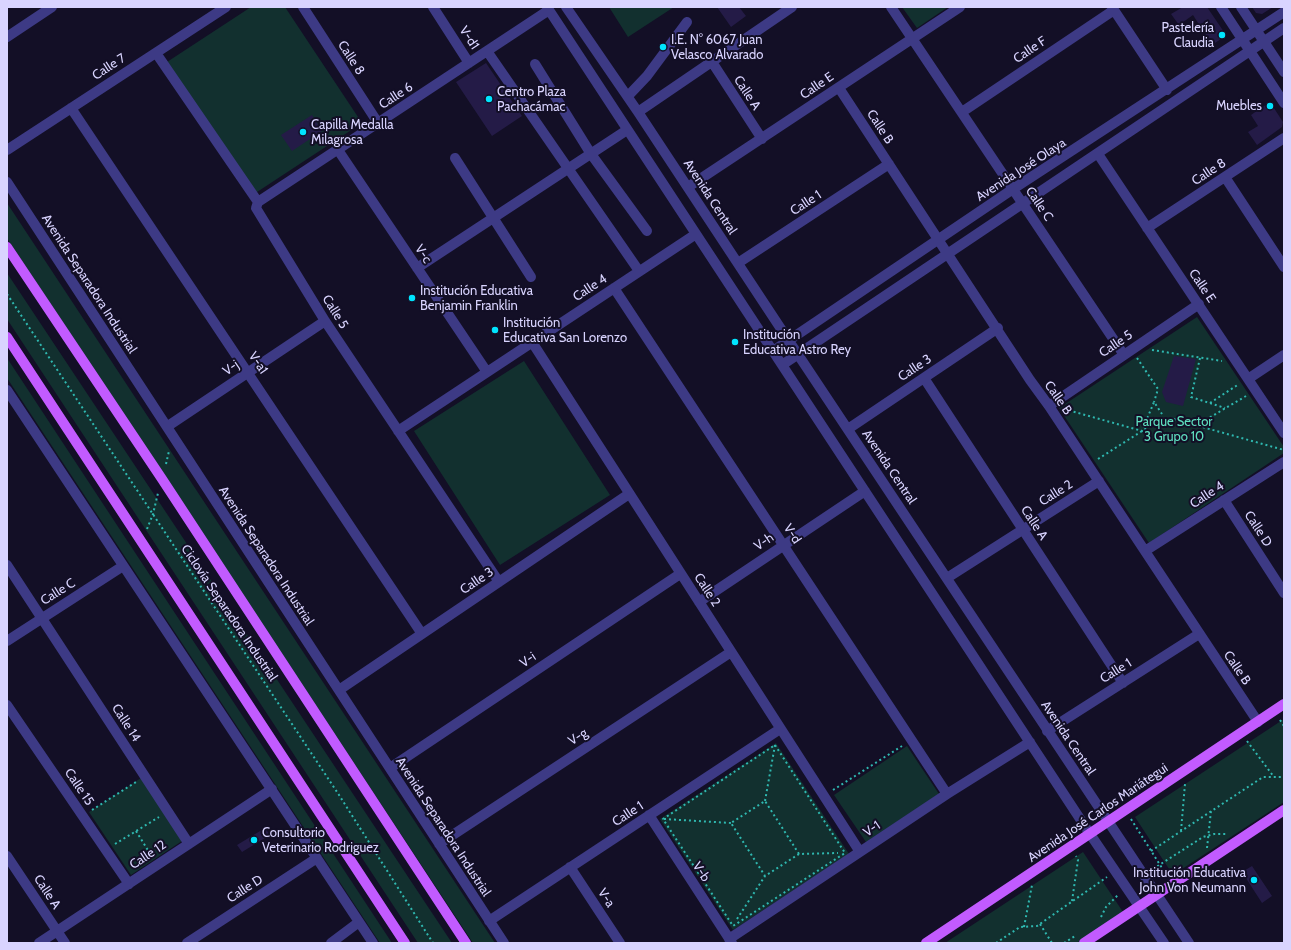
<!DOCTYPE html>
<meta charset="utf-8">
<style>
body{margin:0}
#map{position:relative;width:1291px;height:950px;overflow:hidden;background:#130f26;font-family:Cabin,sans-serif}
canvas{display:block}
.frame{position:absolute;inset:0;border:8px solid #d9d4ff;pointer-events:none}
</style>
<div id="map">
<canvas width="1291" height="950"></canvas>
<div class="frame"></div>
</div>
<script>
const g = document.querySelector('canvas').getContext('2d');
g.lineJoin = 'round';
function fill(path, color) {
  g.fillStyle = color;
  g.fill(path, 'evenodd');
}
function poly(rows) {
  const path = new Path2D();
  for (const r of rows) {
    path.moveTo(r[0], r[1]);
    for (let i = 2; i < r.length; i += 2) path.lineTo(r[i], r[i + 1]);
  }
  return path;
}
function stroke(path, color, width, dash) {
  g.strokeStyle = color;
  g.lineWidth = width;
  g.lineCap = dash ? 'butt' : 'round';
  g.setLineDash(dash || []);
  g.stroke(path);
}
function label(font, color, halo, rows, align = 'center') {
  g.font = font + ' Cabin,sans-serif';
  g.lineWidth = 4;
  g.setLineDash([]);
  g.textBaseline = 'middle';
  g.strokeStyle = halo;
  g.fillStyle = color;
  for (const [text, x, y, turn = 0] of rows) {
    g.save();
    g.translate(x, y);
    g.rotate((+turn || 0) * Math.PI / 180);
    g.textAlign = isNaN(turn) ? turn : align;
    if (halo) g.strokeText(text, 0, 0);
    g.fillText(text, 0, 0);
    g.restore();
  }
}
fill(poly([
 [251,7,285,7,362,123,254,194,167,62],
 [609,7,674,7,628,37],
 [902,7,948,7,917,28],
 [7,203,495,943,473,943,7,238],
 [7,273,452,943,418,943,7,319],
 [1197,317,1284,447,1284,453,1149,543,1059,408],
 [7,358,392,943,380,943,7,378],
 [524,361,610,495,500,565,414,431],
 [1284,719,1284,802,1173,875,1135,817],
 [776,743,849,854,733,930,660,819],
 [907,746,939,794,866,842,834,795],
 [141,778,182,841,131,875,89,812],
 [1083,852,1123,912,1077,943,945,943]
]), '#12302f');
fill(poly([
 [717,7,739,7,746,16,731,27],
 [1183,7,1207,7,1224,32,1224,37,1212,45,1193,15,1179,25,1171,14],
 [1252,7,1273,7,1262,14,1256,13],
 [486,63,522,116,492,136,456,82],
 [1270,102,1283,122,1282,127,1257,145,1248,132,1258,126,1251,115],
 [312,115,322,131,292,151,281,135],
 [1174,356,1196,359,1183,406,1166,402,1162,392],
 [265,828,270,835,242,852,237,845],
 [1252,866,1272,896,1262,903,1242,872]
]), '#241b47');
stroke(poly([
 [7,294,339,795,433,943],
 [1152,350,1222,361],
 [1137,358,1158,389,1154,402],
 [1200,358,1191,397,1225,408],
 [1210,403,1239,384],
 [1064,409,1142,431,1154,402,1162,414],
 [1174,419,1284,450],
 [1197,425,1246,396],
 [1098,459,1161,419],
 [166,464,169,451],
 [147,529,153,514,158,493],
 [1280,720,1284,726],
 [1247,741,1274,777],
 [775,745,845,853,733,926,663,819,775,745],
 [833,790,902,746],
 [765,801,775,745],
 [92,810,136,782],
 [664,819,731,823],
 [1131,819,1167,876],
 [136,831,151,855],
 [1181,831,1185,784],
 [115,844,159,817],
 [1207,848,1211,811],
 [1151,851,1263,777,1284,777],
 [799,854,765,801,731,823,765,876,799,854,838,853],
 [1153,869,1203,837,1214,834,1227,834],
 [1072,901,1078,860,1076,856],
 [1101,917,1106,907,1119,894],
 [737,919,765,876],
 [1040,924,1052,943],
 [1024,927,1032,885],
 [996,943,1020,927,1037,926,1107,877],
 [1064,943,1075,936]
]), '#2fb8b0', 2, [2, 3]);
stroke(poly([
 [303,7,378,123],
 [433,7,469,63],
 [547,7,1090,834,1164,943],
 [566,7,638,112,789,341,1189,943],
 [891,7,1124,355],
 [1112,7,1167,90],
 [1221,7,1284,103],
 [1241,7,1284,72],
 [7,37,52,7],
 [487,51,639,271],
 [156,53,258,202,256,208,325,321,499,582],
 [712,62,762,139],
 [535,64,591,154,647,231],
 [839,88,1030,380,1049,406,1258,722],
 [628,96,647,76,687,22],
 [71,108,422,634],
 [638,112,792,7],
 [962,112,1114,10],
 [7,150,226,7],
 [338,150,487,372],
 [1098,154,1284,433],
 [455,158,531,277],
 [1225,177,1284,267],
 [7,182,504,943],
 [688,187,960,7],
 [258,202,549,10],
 [1147,228,1284,138],
 [738,263,889,164],
 [417,268,627,130],
 [614,288,947,794],
 [532,342,860,852],
 [773,351,1013,189,1284,12],
 [782,365,1284,28],
 [924,378,1123,683],
 [1248,379,1284,355],
 [7,390,373,943],
 [1049,406,1199,304],
 [171,424,325,321],
 [848,429,998,328],
 [398,431,696,234],
 [1224,500,1284,593],
 [1145,551,1284,462],
 [7,565,189,844],
 [947,578,1099,481],
 [699,602,865,491],
 [7,641,123,566],
 [339,690,629,494],
 [7,705,129,884],
 [1047,731,1199,634],
 [390,768,680,574],
 [649,815,732,943],
 [439,844,731,652],
 [7,856,65,943],
 [570,867,620,943],
 [489,921,780,729],
 [729,939,947,794,1030,742],
 [39,943,272,789],
 [187,943,317,858],
 [331,943,359,922]
]), '#3d3a85', 10);
stroke(poly([
 [7,247,162,479,466,943],
 [7,337,405,943],
 [926,943,1284,704],
 [1084,943,1284,810]
]), '#c25bff', 10);
for (const [x, y, r, color] of [
 [1222,35,4,"#00e5ff"],
 [663,47,4,"#00e5ff"],
 [489,99,4,"#00e5ff"],
 [1270,106,4,"#00e5ff"],
 [303,132,4,"#00e5ff"],
 [412,298,4,"#00e5ff"],
 [495,330,4,"#00e5ff"],
 [735,342,4,"#00e5ff"],
 [254,840,4,"#00e5ff"],
 [1254,880,4,"#00e5ff"]
]) {
  const dot = new Path2D();
  dot.arc(x, y, r, 0, 2 * Math.PI);
  g.fillStyle = color;
  g.fill(dot);
  stroke(dot, '#130f26', 1.5);
}
label('13px', '#d9d4ff', '#130f26', [
 ["Pastelería",1214,28,"right"],
 ["Claudia",1214,43,"right"],
 ["I.E. N° 6067 Juan",671,40],
 ["Velasco Alvarado",671,55],
 ["Centro Plaza",497,92],
 ["Pachacámac",497,107],
 ["Muebles",1262,106,"right"],
 ["Capilla Medalla",311,125],
 ["Milagrosa",311,140],
 ["Institución Educativa",420,291],
 ["Benjamin Franklin",420,306],
 ["Institución",503,323],
 ["Educativa San Lorenzo",503,338],
 ["Institución",743,335],
 ["Educativa Astro Rey",743,350],
 ["Consultorio",262,833],
 ["Veterinario Rodriguez",262,848],
 ["Institución Educativa",1246,873,"right"],
 ["John Von Neumann",1246,888,"right"]
], 'left');
label('13px', '#d9d4ff', '#130f26', [
 ["V-d1",469,38,57],
 ["Calle F",1030,50,-34],
 ["Calle 8",351,58,57],
 ["Calle 7",109,67,-33],
 ["Calle E",817,86,-34],
 ["Calle A",747,93,57],
 ["Calle 6",396,96,-33],
 ["Calle B",880,127,57],
 ["Avenida José Olaya",1021,170,-33],
 ["Calle 8",1209,172,-33],
 ["Avenida Central",710,197,57],
 ["Calle 1",806,203,-33],
 ["Calle C",1039,204,56],
 ["V-c",423,254,56],
 ["Avenida Separadora Industrial",89,284,57],
 ["Calle E",1202,286,56],
 ["Calle 4",590,288,-33],
 ["Calle 5",335,312,58],
 ["Calle 5",1116,344,-34],
 ["V-a1",258,363,56],
 ["V-j",231,368,-34],
 ["Calle 3",915,368,-34],
 ["Calle B",1058,398,55],
 ["Avenida Central",889,467,56],
 ["Calle 2",1056,493,-32],
 ["Calle 4",1207,495,-33],
 ["Calle A",1034,523,57],
 ["Calle D",1258,529,57],
 ["V-d",792,534,57],
 ["V-h",764,542,-34],
 ["Avenida Separadora Industrial",266,556,57],
 ["Calle 3",477,581,-34],
 ["Calle 2",707,590,57],
 ["Calle C",58,592,-32],
 ["Ciclovía Separadora Industrial",229,613,56],
 ["V-i",528,660,-34],
 ["Calle B",1237,668,56],
 ["Calle 1",1116,671,-32],
 ["Calle 14",126,723,57],
 ["V-g",578,737,-33],
 ["Avenida Central",1068,738,56],
 ["Calle 15",79,787,56],
 ["Avenida José Carlos Mariátegui",1098,813,-34],
 ["Calle 1",628,814,-33],
 ["Avenida Separadora Industrial",443,827,57],
 ["V-1",872,829,-34],
 ["Calle 12",148,855,-34],
 ["V-b",701,872,57],
 ["Calle D",245,889,-33],
 ["Calle A",47,892,57],
 ["V-a",606,898,57]
]);
label('13px', '#5fe0c0', '#130f26', [
 ["Parque Sector",1174,422],
 ["3 Grupo 10",1174,437]
]);
</script>
